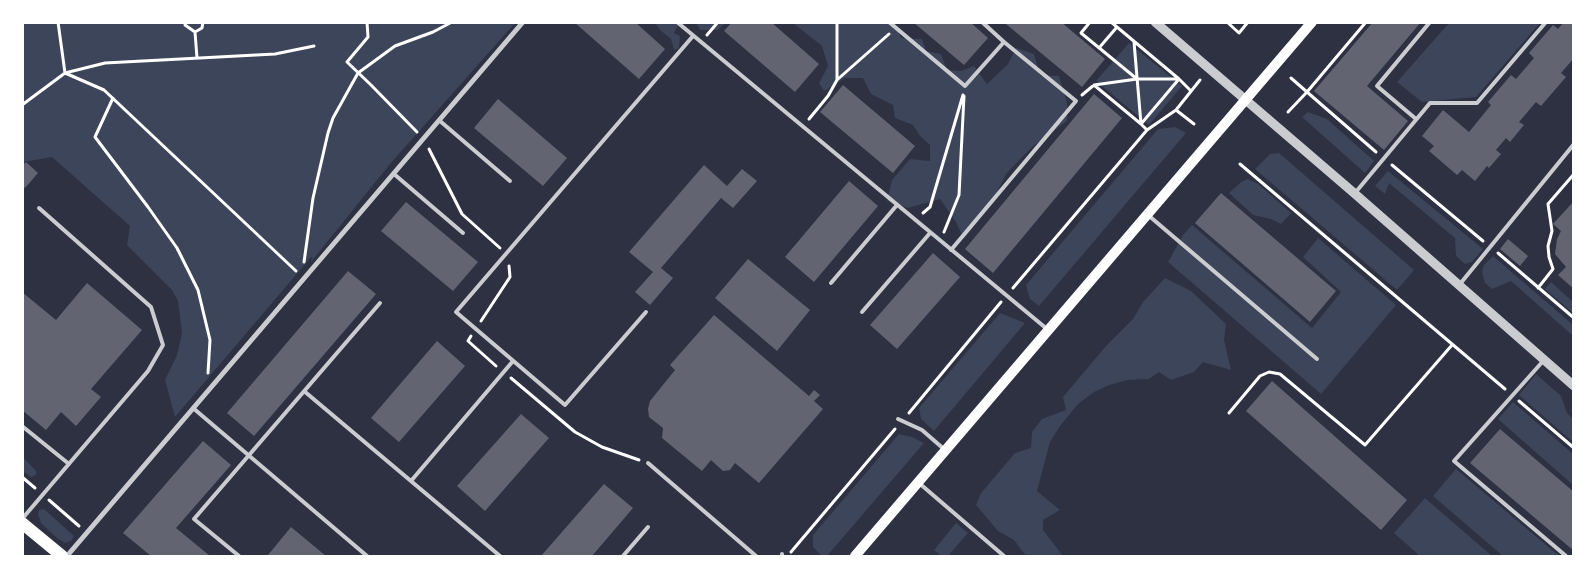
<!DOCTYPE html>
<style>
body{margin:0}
#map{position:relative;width:1596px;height:579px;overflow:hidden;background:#2d3142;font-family:Manrope,sans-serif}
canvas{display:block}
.frame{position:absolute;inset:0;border:24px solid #fff;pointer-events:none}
</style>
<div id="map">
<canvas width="1596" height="579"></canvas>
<div class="frame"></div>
</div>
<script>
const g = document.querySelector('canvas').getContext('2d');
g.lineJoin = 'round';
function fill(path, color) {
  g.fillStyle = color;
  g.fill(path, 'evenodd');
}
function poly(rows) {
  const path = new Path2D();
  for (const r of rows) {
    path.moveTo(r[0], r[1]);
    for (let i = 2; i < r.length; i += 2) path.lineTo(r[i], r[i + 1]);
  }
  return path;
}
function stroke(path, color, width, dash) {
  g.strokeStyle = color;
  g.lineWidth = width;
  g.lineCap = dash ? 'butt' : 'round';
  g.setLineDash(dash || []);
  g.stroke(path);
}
fill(poly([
 [23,23,515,23,390,164,311,262,312,256,175,417,165,380,177,355,182,333,178,301,172,290,127,245,130,226,52,157,23,162],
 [655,23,679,23,674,33,680,36,679,48,674,50,671,39,660,30],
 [696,23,725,23,718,30,700,30],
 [793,23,895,23,901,38,922,39,926,51,941,54,947,70,961,71,974,66,987,84,1008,64,1016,48,1034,54,1040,75,1059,76,1067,103,1067,121,1032,147,1006,174,990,206,964,239,956,222,940,199,908,208,887,201,892,180,910,159,930,161,930,145,920,136,913,125,895,118,893,105,871,94,863,78,845,78,824,91,819,83,828,66,822,46],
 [1449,23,1540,23,1476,97,1422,102,1397,82],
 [1129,43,1182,86,1149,125,1096,81],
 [1308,112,1327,119,1374,161,1365,173,1302,117],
 [1175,127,1186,133,1039,306,1030,299,1026,285,1158,129],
 [1279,153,1414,270,1397,290,1255,169,1270,154],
 [1388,171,1483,249,1472,262,1465,264,1456,256,1455,238,1389,183,1385,194,1375,186],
 [1248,179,1258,184,1291,213,1281,224,1271,219,1253,215,1229,193,1241,182],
 [1192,225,1312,328,1341,292,1303,257,1318,238,1396,305,1321,394,1168,262,1183,235],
 [1493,256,1573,325,1573,336,1511,281,1492,289,1485,283,1482,272,1484,265],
 [1165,278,1191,291,1226,324,1224,340,1231,370,1203,362,1194,372,1171,380,1159,372,1149,379,1128,380,1109,385,1094,392,1078,404,1060,426,1050,442,1037,491,1060,510,1043,520,1043,530,1063,556,1026,556,1014,540,998,531,976,505,981,493,1015,453,1031,448,1032,432,1042,419,1066,410,1063,397,1106,346,1133,319,1143,302],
 [1551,282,1573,302,1573,313,1545,289],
 [1000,313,1025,323,934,431,921,419,919,408],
 [1536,374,1561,396,1567,413,1573,419,1573,442,1519,395],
 [1513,402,1573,454,1573,485,1498,419],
 [899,434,912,437,924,443,827,556,822,556,813,547,813,535],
 [23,457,36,471,36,475,31,477,23,471],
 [1456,469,1559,556,1503,556,1433,496],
 [1425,498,1492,556,1420,556,1394,533],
 [44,509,74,536,71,541,65,543,57,538,41,523,38,514,39,510],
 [956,523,968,533,948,556,941,556,934,550]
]), '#3c4559');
fill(poly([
 [574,22,635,22,665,49,639,79],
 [732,22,771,22,819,64,795,92,724,31],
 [913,22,970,22,988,38,964,65],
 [1007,22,1061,22,1105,59,1082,87,1006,24],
 [1373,22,1421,22,1367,86,1408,121,1384,150,1314,91],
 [1564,22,1574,22,1574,58,1561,73,1566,77,1541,106,1536,102,1519,122,1524,125,1510,142,1506,138,1496,150,1501,154,1489,168,1487,166,1475,181,1462,170,1457,175,1429,151,1434,146,1422,136,1443,110,1469,132,1491,105,1488,102,1511,75,1516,79,1534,58,1529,53,1553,25,1558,29],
 [843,85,915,146,893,173,820,112],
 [1094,94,1122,118,993,273,965,249],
 [498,99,567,158,543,186,474,128],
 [26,162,38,173,25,188,22,186,22,166],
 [704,165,727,186,742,169,757,181,733,208,721,198,661,268,673,278,650,305,635,292,653,272,629,252],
 [849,181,878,206,814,282,785,257],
 [1221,193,1336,291,1310,322,1195,223],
 [1574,201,1574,289,1558,275,1566,267,1555,254,1557,239,1561,231,1553,224],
 [406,202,478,262,453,291,381,231],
 [1508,239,1528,256,1520,266,1500,249],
 [933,253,960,277,897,349,870,325],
 [748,259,810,310,777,351,715,298],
 [348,271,376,294,254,436,227,413],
 [87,283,142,330,91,389,101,397,76,426,61,412,46,430,22,410,22,292,56,320],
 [714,315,809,396,814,390,820,395,814,401,823,409,759,483,735,463,730,470,723,471,711,460,702,471,662,438,663,428,649,417,648,409,650,401,675,370,670,365],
 [437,341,465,366,399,442,371,418],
 [1272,381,1407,500,1381,530,1246,411],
 [521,414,549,438,485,511,457,486],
 [1500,429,1574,492,1574,551,1470,463],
 [203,441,231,465,176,528,210,556,151,556,123,533],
 [604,484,633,508,592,556,541,556],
 [291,527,326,556,269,556,268,555]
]), '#626471');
stroke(poly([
 [186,22,185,25,195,32,202,28,203,22],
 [367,22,368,37,347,62,371,85,417,132],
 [1090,22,1081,33,1137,79],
 [1111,22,1179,79,1141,124,1147,130],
 [1227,22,1239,33,1248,22],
 [1366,22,1307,92,1376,152],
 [195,32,197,58],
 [707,35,718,22],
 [1099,48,1117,27],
 [65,73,104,90,296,271],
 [65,73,105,63,275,54,314,46],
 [838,79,889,34],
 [1094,85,1137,79,1179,79,1191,91],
 [1082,95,1094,85,1141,124,1134,42],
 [113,98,95,137,148,207,177,248,198,290,210,340,208,373],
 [22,105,65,73,58,22],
 [1176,110,1200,80],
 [1288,112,1307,92,1291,78],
 [809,119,828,96,837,80,837,22],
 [429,149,462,214,500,248],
 [1240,164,1505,389],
 [1392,165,1483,241],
 [923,213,930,207,963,95],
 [944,232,959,195,964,96],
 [1498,253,1574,318],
 [304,262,313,198,328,133,333,118,358,73,395,46,433,32,452,22],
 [1013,288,1147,130,1176,110,1194,124],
 [1538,288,1553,269,1549,257,1548,246,1552,231,1548,204,1574,174],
 [481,321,510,277,509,266],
 [471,336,468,341,496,366],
 [511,378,575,432,602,447,639,460],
 [1519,401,1574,448],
 [909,413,1001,302],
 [1229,413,1260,376,1269,372,1280,374,1365,445,1452,345],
 [22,477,35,488],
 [49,500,79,526],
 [791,552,895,429]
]), '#fff', 3);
stroke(poly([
 [677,22,1047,329],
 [889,22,965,86,1004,42,1076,101,951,250],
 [982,22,1004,42],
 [1416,119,1377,86,1430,22],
 [440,121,510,181],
 [394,174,463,233],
 [1355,193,1430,103,1477,103,1546,22],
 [1148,215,1317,359],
 [831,283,897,205],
 [1460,284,1574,144],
 [646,312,565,405,456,312,693,36],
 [862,312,930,233],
 [1544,360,1454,461,1566,556],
 [304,391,500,556],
 [193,408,367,556],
 [898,419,922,430,945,450],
 [22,426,69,464],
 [648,463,756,556],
 [411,481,513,361],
 [919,483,1004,556],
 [22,519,148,371,163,345,151,307,39,208],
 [782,554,782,556],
 [239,556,194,519,380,303],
 [623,556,648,527]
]), '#caccd0', 4);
stroke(poly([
 [67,556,523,22]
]), '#caccd0', 5);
stroke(poly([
 [1155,22,1354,193,1574,386]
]), '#caccd0', 9);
stroke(poly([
 [855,556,1312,22]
]), '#fff', 10);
stroke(poly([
 [22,523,62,556]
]), '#fff', 12);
</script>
